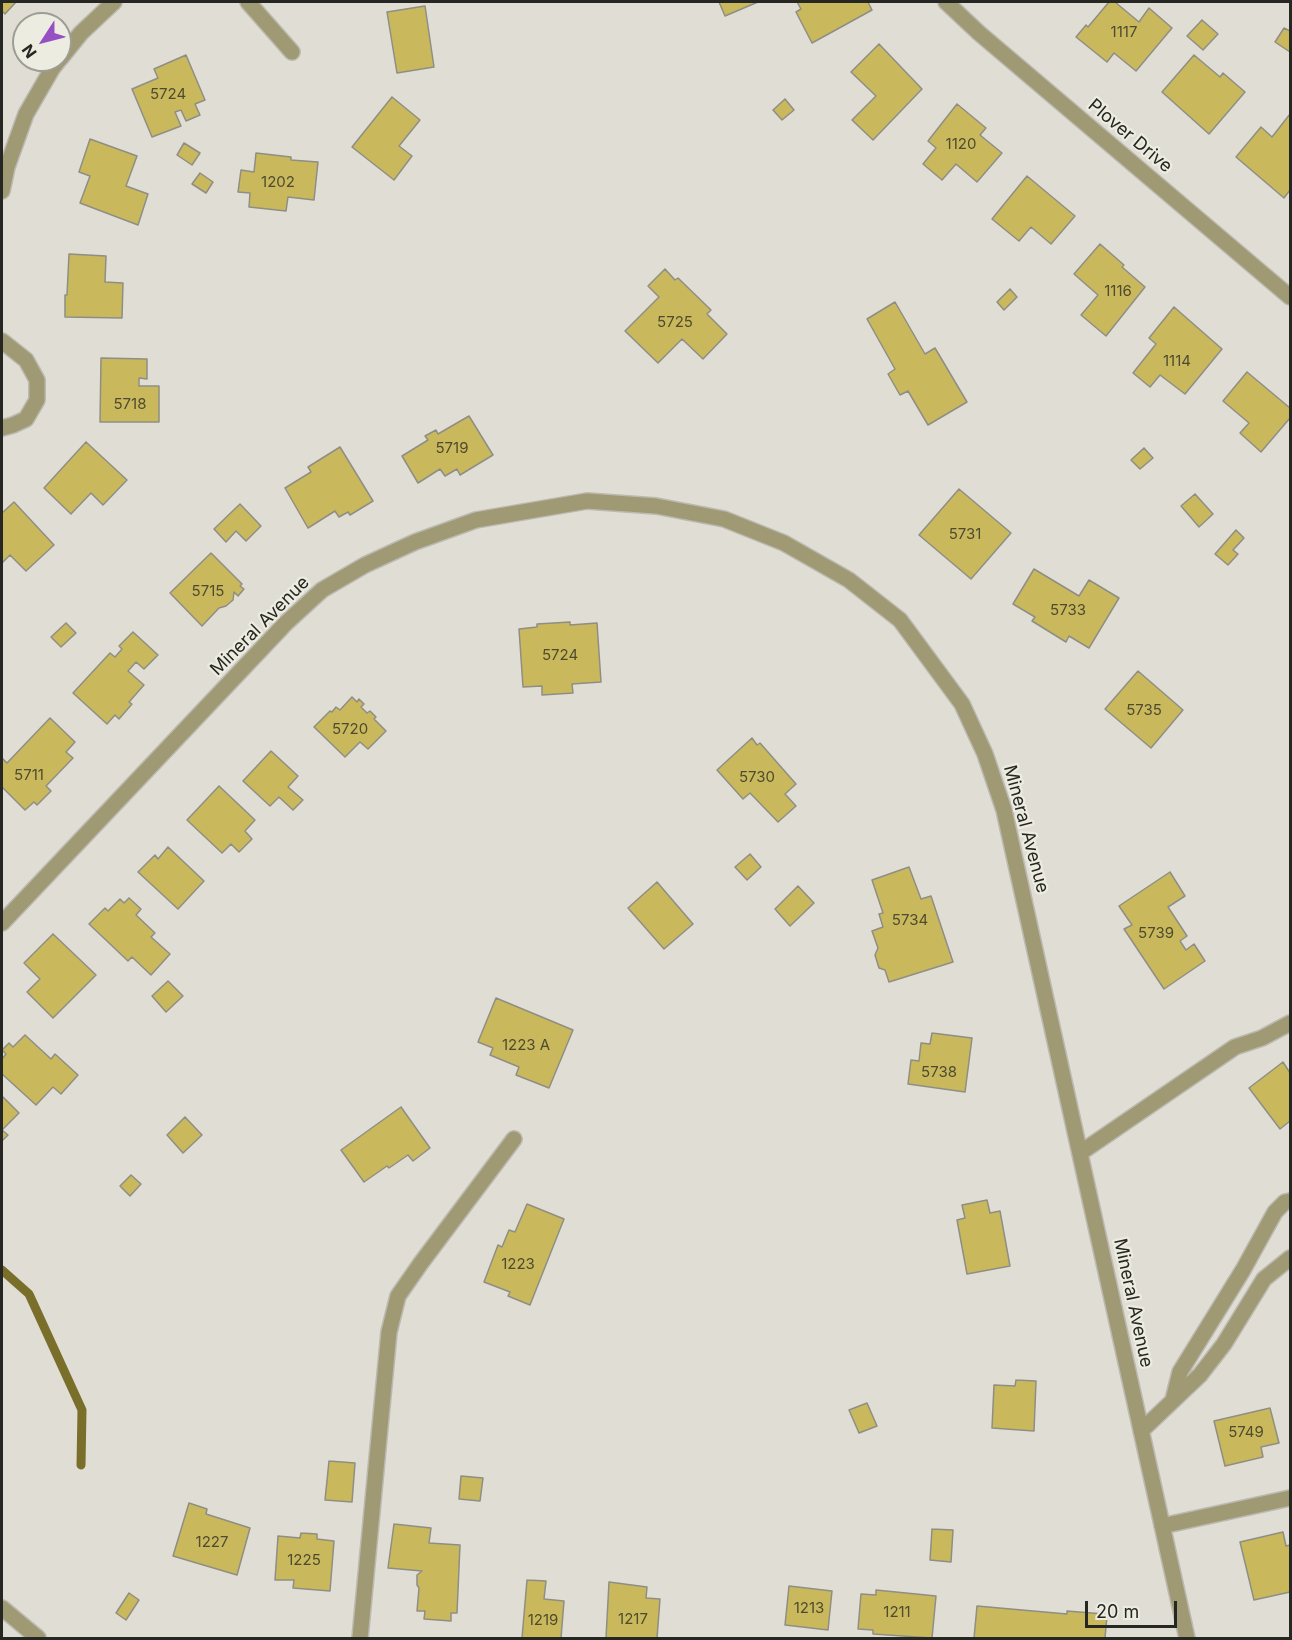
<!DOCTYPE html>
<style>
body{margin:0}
#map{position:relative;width:1292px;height:1640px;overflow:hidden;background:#e0ded4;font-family:Inter,sans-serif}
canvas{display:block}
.frame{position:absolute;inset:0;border:3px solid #262622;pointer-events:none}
.north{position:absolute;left:12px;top:12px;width:60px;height:60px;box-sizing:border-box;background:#edece1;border:2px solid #9d9d95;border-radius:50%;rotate:234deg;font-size:16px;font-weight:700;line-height:24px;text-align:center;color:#262622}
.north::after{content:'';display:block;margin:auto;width:21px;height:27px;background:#9650c4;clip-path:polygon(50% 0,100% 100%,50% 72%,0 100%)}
.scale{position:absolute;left:1085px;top:1601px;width:92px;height:27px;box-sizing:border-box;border:3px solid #262622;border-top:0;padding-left:8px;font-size:18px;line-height:21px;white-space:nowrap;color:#262622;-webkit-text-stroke:4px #edece1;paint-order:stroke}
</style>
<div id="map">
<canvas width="1292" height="1640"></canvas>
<div class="frame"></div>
<div class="north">N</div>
<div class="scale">20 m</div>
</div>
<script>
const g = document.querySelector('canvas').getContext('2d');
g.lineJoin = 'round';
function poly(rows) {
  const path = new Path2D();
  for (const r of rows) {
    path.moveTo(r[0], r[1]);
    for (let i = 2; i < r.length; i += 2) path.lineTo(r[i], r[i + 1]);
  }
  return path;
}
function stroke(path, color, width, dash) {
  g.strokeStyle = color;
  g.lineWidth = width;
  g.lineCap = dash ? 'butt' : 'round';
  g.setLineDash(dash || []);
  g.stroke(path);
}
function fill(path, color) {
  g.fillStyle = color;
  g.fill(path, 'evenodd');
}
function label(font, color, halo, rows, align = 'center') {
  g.font = font + ' Inter,sans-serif';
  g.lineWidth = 4.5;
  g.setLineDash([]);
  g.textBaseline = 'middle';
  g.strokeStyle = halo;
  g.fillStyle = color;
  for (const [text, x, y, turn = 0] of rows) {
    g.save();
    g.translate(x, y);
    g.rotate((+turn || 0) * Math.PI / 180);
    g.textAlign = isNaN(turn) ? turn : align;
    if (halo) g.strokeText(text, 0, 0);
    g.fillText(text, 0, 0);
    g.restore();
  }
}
stroke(poly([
 [2,1270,29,1294,82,1410,81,1465]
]), '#796f2a', 9);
const building = poly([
 [2,2,16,2,5,14,2,11,2,2],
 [719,2,758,2,725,16,719,2],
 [797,2,868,2,872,10,812,43,796,12,801,9,797,2],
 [1109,2,1115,2,1139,22,1149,8,1172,28,1136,71,1114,53,1107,62,1076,37,1086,25,1088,27,1109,2],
 [425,6,434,67,397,73,387,12,425,6],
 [1202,20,1218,34,1203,50,1187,36,1202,20],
 [1284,28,1290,31,1290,52,1275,42,1284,28],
 [879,44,922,89,873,140,852,120,876,96,851,72,879,44],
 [186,55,205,100,195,104,200,115,186,121,181,110,175,112,181,126,152,137,132,89,158,78,154,69,186,55],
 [1194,55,1220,77,1223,73,1245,92,1209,134,1162,92,1194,55],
 [392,97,420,120,399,146,412,156,394,180,352,147,392,97],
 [785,99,794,110,782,120,773,110,785,99],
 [957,104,986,128,980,135,1002,153,977,182,956,164,942,180,923,164,936,148,928,141,957,104],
 [1290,114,1290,190,1284,198,1236,157,1261,127,1272,137,1290,114],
 [90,139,137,156,126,186,148,194,138,225,80,203,90,176,79,172,90,139],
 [184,143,200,153,192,165,177,155,184,143],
 [256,153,291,157,291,160,318,162,314,200,288,197,286,211,249,207,250,193,238,192,241,170,254,172,256,153],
 [200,173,213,182,206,193,192,184,200,173],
 [1027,176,1075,216,1051,244,1031,227,1019,241,992,219,1027,176],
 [1100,244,1124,265,1122,267,1145,287,1106,336,1081,315,1098,295,1074,274,1100,244],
 [69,254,106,256,105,282,123,283,122,318,65,317,65,295,67,295,69,254],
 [665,269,675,280,678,278,711,310,707,314,727,334,703,359,682,339,658,363,625,331,659,297,648,286,665,269],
 [1010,289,1017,297,1004,310,997,302,1010,289],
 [895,302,925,354,935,348,967,402,928,425,908,391,900,395,888,374,895,369,867,319,895,302],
 [1174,307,1222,349,1185,394,1160,375,1150,387,1133,373,1156,344,1149,338,1174,307],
 [101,358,147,359,147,379,139,378,139,386,159,386,159,422,100,422,101,358],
 [1247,372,1290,408,1290,418,1261,452,1240,433,1249,423,1223,401,1247,372],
 [469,416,493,455,460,475,457,469,445,476,440,469,418,483,402,456,428,440,425,436,436,430,438,434,469,416],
 [86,442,127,480,103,505,91,493,71,514,44,488,86,442],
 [340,447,373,501,350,515,348,512,339,517,335,511,308,528,285,488,311,472,308,467,340,447],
 [1144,448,1153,458,1140,469,1131,460,1144,448],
 [959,489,1011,533,971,579,919,535,959,489],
 [1195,494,1213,514,1199,527,1181,506,1195,494],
 [14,502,54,545,26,571,10,555,2,563,2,513,14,502],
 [240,504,261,526,246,541,236,531,226,542,214,529,240,504],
 [1236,530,1244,538,1233,550,1238,554,1228,565,1215,554,1236,530],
 [211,553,242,584,240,586,244,589,238,596,234,592,233,600,226,606,219,608,202,626,170,593,211,553],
 [1034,569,1079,596,1089,580,1119,598,1089,648,1069,636,1066,642,1032,621,1035,617,1013,604,1034,569],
 [570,622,570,625,597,623,601,682,572,684,573,693,542,695,542,686,523,687,519,629,537,627,537,624,570,622],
 [66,623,76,633,61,647,51,637,66,623],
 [133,632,158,655,144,669,136,662,128,671,144,685,129,702,132,704,119,719,115,715,107,724,73,693,110,653,115,657,122,649,119,646,133,632],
 [1138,671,1183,710,1151,748,1105,709,1138,671],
 [352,697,357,702,359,699,364,704,361,707,367,713,370,711,376,717,374,719,386,731,368,749,360,742,345,757,314,727,330,711,332,712,336,707,340,710,352,697],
 [50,718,75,742,66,752,73,758,46,786,51,791,37,805,34,802,25,810,2,787,2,758,7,763,50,718],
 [752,738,757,745,760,743,796,784,785,794,796,806,778,822,750,793,743,799,717,770,752,738],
 [271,751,298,776,288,787,303,800,293,810,279,797,270,806,243,781,271,751],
 [219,786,255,820,245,831,252,839,239,852,231,844,222,853,187,820,219,786],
 [168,847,204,881,178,909,138,872,155,855,158,859,168,847],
 [750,854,761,867,747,880,735,867,750,854],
 [909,867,921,899,931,896,953,962,889,982,885,970,879,968,875,955,878,948,872,931,883,927,879,914,883,913,872,880,909,867],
 [1170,872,1185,896,1168,907,1187,936,1180,941,1186,950,1194,944,1205,961,1164,989,1124,929,1132,925,1119,906,1170,872],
 [657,882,693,924,664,949,628,908,657,882],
 [798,886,814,903,790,926,775,909,798,886],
 [129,898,141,909,136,915,155,933,151,937,170,954,151,975,132,957,128,961,89,924,105,908,108,911,120,899,124,903,129,898],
 [53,934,96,975,53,1018,27,992,40,979,24,963,53,934],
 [168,981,183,996,166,1012,152,996,168,981],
 [496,998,573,1030,549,1088,516,1075,519,1067,490,1055,493,1048,478,1042,496,998],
 [932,1033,972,1038,965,1092,908,1084,911,1060,919,1061,921,1043,930,1044,932,1033],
 [25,1035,51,1059,55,1054,78,1075,61,1094,53,1087,36,1105,2,1074,2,1059,6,1054,2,1050,9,1043,13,1047,25,1035],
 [1283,1062,1290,1073,1290,1121,1280,1129,1249,1088,1283,1062],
 [2,1096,19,1113,2,1130,8,1135,2,1141,2,1096],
 [401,1107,430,1148,413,1161,408,1155,389,1168,387,1166,364,1182,341,1150,401,1107],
 [185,1117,202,1135,183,1153,167,1135,185,1117],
 [131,1175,141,1184,130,1196,120,1186,131,1175],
 [987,1200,990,1213,1000,1211,1010,1266,967,1274,957,1220,965,1218,962,1205,987,1200],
 [527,1204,564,1219,530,1305,508,1296,510,1292,484,1282,498,1245,502,1247,509,1230,515,1232,527,1204],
 [1016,1380,1036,1381,1034,1431,992,1428,994,1385,1015,1386,1016,1380],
 [867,1403,877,1426,859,1433,849,1410,867,1403],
 [1270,1408,1279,1443,1261,1447,1263,1457,1225,1466,1214,1421,1270,1408],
 [329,1461,355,1463,352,1502,325,1500,329,1461],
 [461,1476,483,1478,480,1501,459,1499,461,1476],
 [189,1503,207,1509,206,1514,250,1528,237,1575,173,1556,189,1503],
 [394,1524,431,1528,429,1543,460,1545,457,1613,451,1613,451,1621,424,1619,425,1611,417,1611,419,1588,417,1585,417,1575,422,1571,388,1568,394,1524],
 [932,1529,953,1530,951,1562,930,1560,932,1529],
 [1283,1532,1286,1546,1290,1545,1290,1592,1254,1600,1240,1542,1283,1532],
 [301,1533,317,1534,317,1539,334,1541,330,1591,293,1588,294,1580,275,1580,278,1536,300,1538,301,1533],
 [527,1580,546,1581,544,1599,564,1601,561,1638,522,1638,527,1580],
 [609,1582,647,1587,646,1598,660,1599,657,1638,606,1638,609,1582],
 [789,1586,832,1591,828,1630,785,1625,789,1586],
 [876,1590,936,1596,932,1638,873,1634,873,1630,858,1629,861,1594,876,1595,876,1590],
 [129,1593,139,1600,126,1620,116,1613,129,1593],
 [977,1606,1067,1614,1067,1611,1104,1614,1103,1616,1107,1616,1105,1638,974,1638,977,1606]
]);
fill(building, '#c9b95c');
stroke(building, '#8f8e85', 1.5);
const minor = poly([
 [248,2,292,52],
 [946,2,979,33,1290,297],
 [60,59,81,33,114,2],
 [2,191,7,167,26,114,52,69,59,60],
 [2,341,26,360,37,380,37,400,26,419,13,425,2,428],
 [2,923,286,623,322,590,365,565,415,542,476,520,587,501,656,506,724,519,784,543,849,580,900,620,962,704,985,754,1004,810,1187,1638],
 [1080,1153,1235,1047,1262,1038,1290,1023],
 [1173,1400,1180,1372,1243,1270,1275,1212,1285,1202,1290,1201],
 [1141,1431,1200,1375,1224,1344,1264,1279,1290,1258],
 [1162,1526,1290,1498],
 [2,1608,38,1638],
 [360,1638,389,1332,398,1296,421,1263,514,1139]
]);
stroke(minor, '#bbb9b0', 18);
stroke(minor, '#9f9974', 15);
label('15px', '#4f4b30', null, [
 ["1117",1124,32],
 ["5724",168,94],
 ["1120",961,144],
 ["1202",278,182],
 ["1116",1118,291],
 ["5725",675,322],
 ["1114",1177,361],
 ["5718",130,404],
 ["5719",452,448],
 ["5731",965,534],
 ["5715",208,591],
 ["5733",1068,610],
 ["5724",560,655],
 ["5735",1144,710],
 ["5720",350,729],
 ["5711",29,775],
 ["5730",757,777],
 ["5734",910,920],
 ["5739",1156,933],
 ["1223 A",526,1045],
 ["5738",939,1072],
 ["1223",518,1264],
 ["5749",1246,1432],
 ["1227",212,1542],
 ["1225",304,1560],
 ["1213",809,1608],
 ["1211",897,1612],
 ["1217",633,1619],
 ["1219",543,1620]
]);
label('18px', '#262622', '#edece1', [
 ["Plover Drive",1130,136,40],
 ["Mineral Avenue",260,626,-45],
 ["Mineral Avenue",1026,829,75],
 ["Mineral Avenue",1133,1303,78]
]);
</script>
